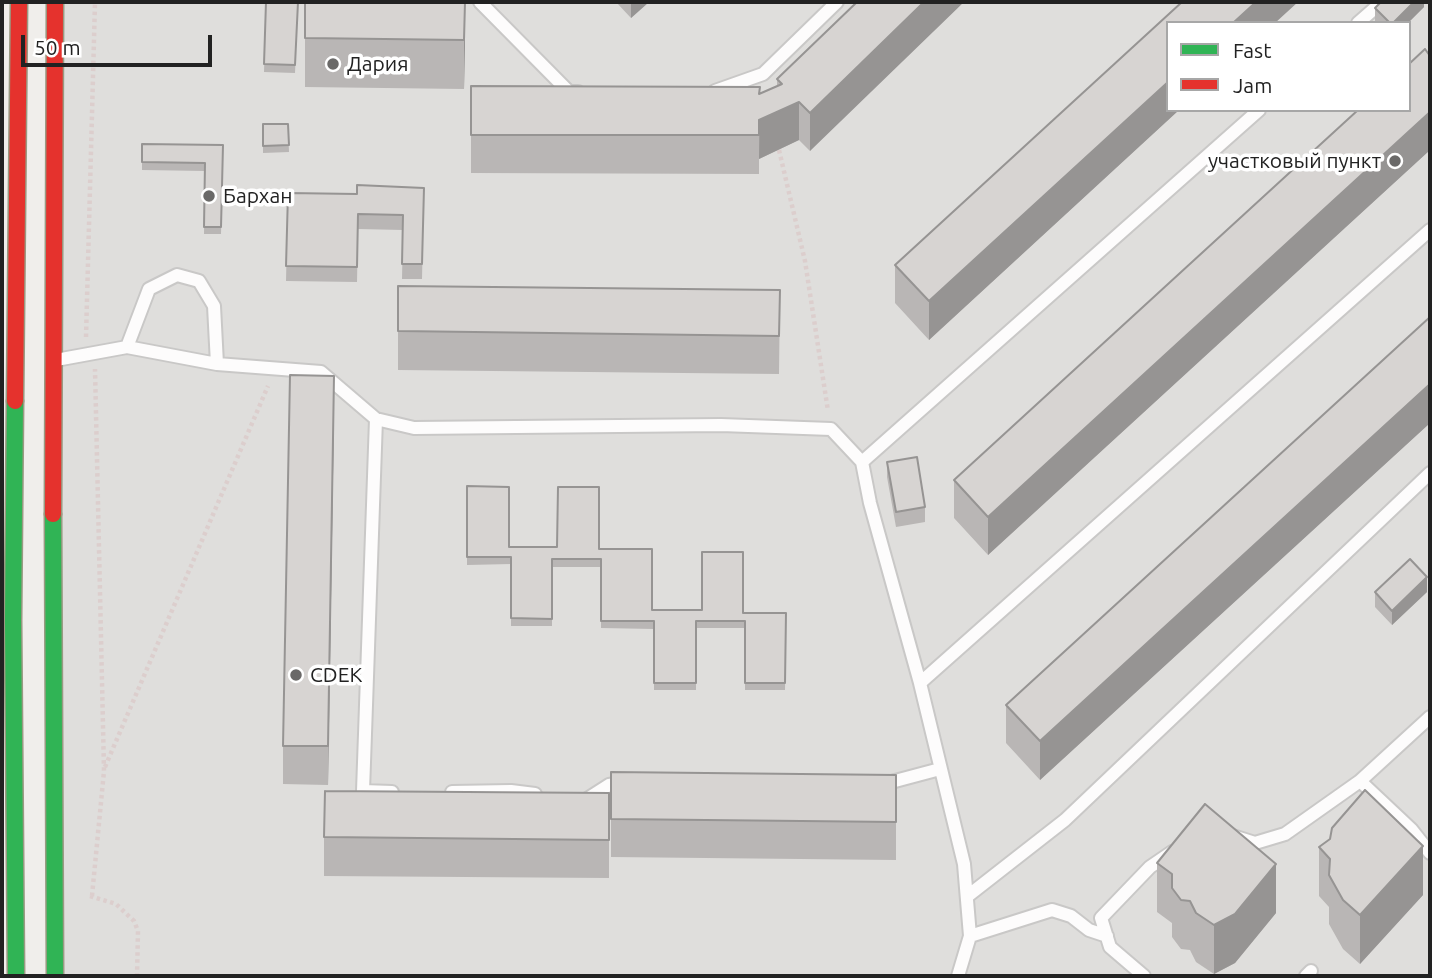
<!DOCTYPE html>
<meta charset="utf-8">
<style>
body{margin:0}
#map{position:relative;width:1432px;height:978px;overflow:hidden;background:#f0eeeb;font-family:Ubuntu,sans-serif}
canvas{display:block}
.frame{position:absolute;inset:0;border:4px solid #222;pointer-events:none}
.legend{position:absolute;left:1166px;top:21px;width:245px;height:91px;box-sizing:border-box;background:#fff;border:2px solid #a7a7a7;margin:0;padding:9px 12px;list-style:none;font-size:21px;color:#222}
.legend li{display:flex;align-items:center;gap:14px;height:35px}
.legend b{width:35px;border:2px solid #a7a7a7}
.scale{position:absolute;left:21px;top:35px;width:191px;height:32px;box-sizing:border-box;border:4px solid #222;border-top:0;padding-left:9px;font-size:21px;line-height:24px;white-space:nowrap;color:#222;-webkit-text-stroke:5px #fff;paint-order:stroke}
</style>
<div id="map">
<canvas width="1432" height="978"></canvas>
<div class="frame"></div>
<ul class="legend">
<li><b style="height:9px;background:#30b455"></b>Fast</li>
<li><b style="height:9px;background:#e5322d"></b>Jam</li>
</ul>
<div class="scale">50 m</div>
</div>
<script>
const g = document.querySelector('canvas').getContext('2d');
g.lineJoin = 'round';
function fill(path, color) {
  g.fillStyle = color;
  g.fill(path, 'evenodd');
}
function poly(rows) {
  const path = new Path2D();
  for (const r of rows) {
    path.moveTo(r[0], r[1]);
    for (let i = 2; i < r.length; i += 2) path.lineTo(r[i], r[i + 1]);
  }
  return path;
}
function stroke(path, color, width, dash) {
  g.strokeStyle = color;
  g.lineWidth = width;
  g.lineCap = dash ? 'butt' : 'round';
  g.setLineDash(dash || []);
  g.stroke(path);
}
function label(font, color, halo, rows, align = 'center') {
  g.font = font + ' Ubuntu,sans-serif';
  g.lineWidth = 7;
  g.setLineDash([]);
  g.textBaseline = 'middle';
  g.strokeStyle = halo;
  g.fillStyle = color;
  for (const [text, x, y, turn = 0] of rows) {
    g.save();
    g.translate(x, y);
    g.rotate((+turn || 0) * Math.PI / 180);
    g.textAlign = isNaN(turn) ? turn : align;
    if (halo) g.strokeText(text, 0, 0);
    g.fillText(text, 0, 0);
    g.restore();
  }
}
fill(poly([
 [55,2,1430,2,1430,976,55,976],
 [1168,23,1409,23,1409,110,1168,110]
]), '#dfdedc');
const lane = poly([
 [480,2,569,92,578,92],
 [1358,23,1382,2],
 [715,91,763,74,837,2],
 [127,347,149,289,177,275,199,281,214,306,217,364],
 [56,360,127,347,217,364,321,372,376,419,414,428,721,425,831,429,862,462,870,503,920,683,964,864,970,936,958,976],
 [376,419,363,791,392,792],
 [862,462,1259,110],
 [920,683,1430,230],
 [1430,717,1360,781,1411,829,1430,853],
 [880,785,940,769],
 [452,792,511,791,535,794],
 [584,801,609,785,627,782],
 [1233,836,1255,843,1285,834,1360,781],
 [969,895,1065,820,1430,473],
 [970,936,1052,910,1071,916,1089,930,1107,936],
 [1144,976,1110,947,1101,918,1150,867,1172,852],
 [1306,976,1311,971]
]);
const fast = poly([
 [15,401,13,620,16,976],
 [53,514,55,976]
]);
const jam = poly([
 [15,401,19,2],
 [53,514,55,2]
]);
stroke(lane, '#c9c8c7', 16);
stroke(fast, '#999a82', 19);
stroke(jam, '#999a82', 19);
stroke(poly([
 [779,150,805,261,828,411],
 [86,337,95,2],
 [105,767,268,386],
 [90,896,116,904,134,921,138,931,137,976],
 [92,896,104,771,95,369]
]), '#dccecd', 4.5, [3.5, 3.5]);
stroke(lane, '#fdfcfc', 12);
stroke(fast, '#30b455', 16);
stroke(jam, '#e5322d', 16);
fill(poly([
 [266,2,298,2,295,73,264,72],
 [465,2,464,89,305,87,305,38],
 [616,2,649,2,631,18],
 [857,2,810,151,799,140,759,159,759,174,471,173,471,86,760,94,777,86,777,79],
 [1424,2,1424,7,1408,23,1375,22,1375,8],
 [1430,56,1430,150,988,555,954,518,954,480],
 [1168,110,1179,110,929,340,895,303,895,265],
 [263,124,288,124,289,152,263,153],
 [142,144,223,145,221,234,204,234,205,171,142,170],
 [424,188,422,279,402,279,403,230,358,229,357,282,286,281,288,193,357,194],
 [398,286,780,290,779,374,398,370],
 [1430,317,1430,423,1040,780,1006,743,1006,705],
 [334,414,328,785,283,784,283,746],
 [887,462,925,507,925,522,896,527,887,477],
 [467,486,509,547,599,549,652,610,786,613,785,690,745,690,745,628,696,628,696,690,654,690,654,629,601,628,601,567,552,567,552,626,511,626,511,564,467,565],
 [1375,592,1427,592,1392,625,1375,607],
 [611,772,896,775,896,860,611,857],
 [609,793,609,878,324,876,324,837],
 [1319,847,1423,895,1360,964,1343,949,1329,924,1329,907,1319,896],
 [1157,863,1276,913,1235,963,1214,974,1196,962,1190,950,1181,949,1172,937,1172,923,1157,912]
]), '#b9b6b5');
fill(poly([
 [465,2,465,47,464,89,464,40],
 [633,2,649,2,631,18,631,4],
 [924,2,964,2,810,151,810,113],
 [1256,2,1298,2,1275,23,1233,23],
 [1414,2,1424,2,1424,7,1408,23,1393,23],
 [1168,82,1168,110,1179,110,929,340,929,301],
 [760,87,760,120,799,102,799,140,759,159],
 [1430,112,1430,150,988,555,988,517],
 [334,376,334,414,328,785,328,746],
 [1430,384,1430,423,1040,780,1040,741],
 [1427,577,1427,592,1392,625,1392,611],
 [1423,846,1423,895,1360,964,1360,915],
 [1276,864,1276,913,1235,963,1214,974,1214,925]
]), '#969493');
const building = poly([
 [266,2,298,2,295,65,264,64,266,2],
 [305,2,465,2,464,40,305,38,305,2],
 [857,2,924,2,810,113,799,102,759,120,759,135,471,135,471,86,760,87,759,94,782,84,777,79,857,2],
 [1182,2,1256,2,1233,23,1168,23,1168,82,929,301,895,265,1182,2],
 [1381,2,1414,2,1393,23,1390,23,1375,8,1381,2],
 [1425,49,1430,56,1430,112,988,517,954,480,1358,110,1409,110,1409,64,1425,49],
 [263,124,288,124,289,145,263,146,263,124],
 [142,144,223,145,221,227,204,227,205,163,142,162,142,144],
 [357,185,424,188,422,264,402,264,403,215,358,214,357,267,286,266,288,193,357,194,357,185],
 [398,286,780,290,779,336,398,331,398,286],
 [1430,317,1430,384,1040,741,1006,705,1430,317],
 [290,375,334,376,328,746,283,746,290,375],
 [917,457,925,507,896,512,887,462,917,457],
 [467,486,509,487,509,547,557,547,558,487,599,487,599,549,652,549,652,610,702,610,702,552,743,552,743,613,786,613,785,683,745,683,745,621,696,621,696,683,654,683,654,621,601,621,601,559,552,559,552,619,511,618,511,557,467,557,467,486],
 [1410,559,1427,577,1392,611,1375,592,1410,559],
 [611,772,896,775,896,822,611,819,611,772],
 [1365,790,1423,846,1360,915,1343,900,1329,875,1330,859,1319,847,1330,839,1332,828,1365,790],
 [325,791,609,793,609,840,324,837,325,791],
 [1205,804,1276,864,1235,914,1214,925,1196,913,1190,901,1181,900,1172,888,1172,874,1157,863,1205,804]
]);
fill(building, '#d7d4d2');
stroke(building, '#969493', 2);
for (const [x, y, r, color] of [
 [333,64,7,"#6a6968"],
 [1395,161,7,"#6a6968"],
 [209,196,7,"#6a6968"],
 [296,675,7,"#6a6968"]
]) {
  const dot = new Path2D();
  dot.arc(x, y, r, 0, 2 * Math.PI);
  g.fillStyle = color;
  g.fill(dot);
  stroke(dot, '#fff', 2.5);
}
label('21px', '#222', '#fff', [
 ["Дария",347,64],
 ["участковый пункт",1381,161,"right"],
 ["Бархан",223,196],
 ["CDEK",310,675]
], 'left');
</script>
